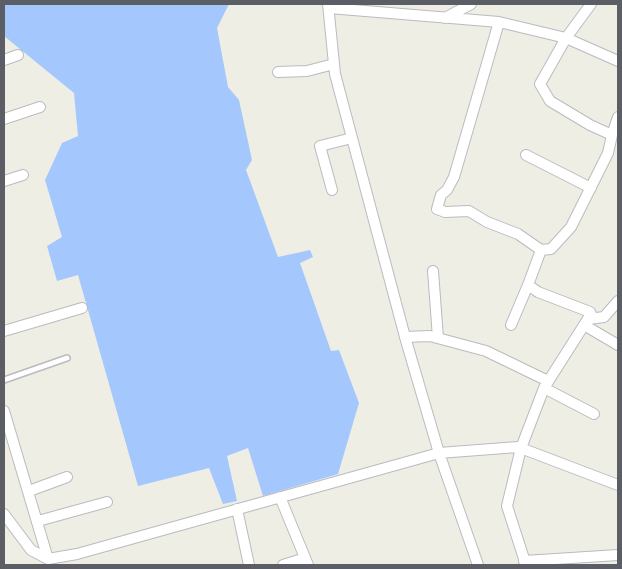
<!DOCTYPE html>
<style>
body{margin:0}
#map{position:relative;width:622px;height:569px;overflow:hidden;background:#efeee4;font-family:"Public Sans",sans-serif}
canvas{display:block}
.frame{position:absolute;inset:0;border:5px solid #5c5e65;pointer-events:none}
</style>
<div id="map">
<canvas width="622" height="569"></canvas>
<div class="frame"></div>
</div>
<script>
const g = document.querySelector('canvas').getContext('2d');
g.lineJoin = 'round';
function fill(path, color) {
  g.fillStyle = color;
  g.fill(path, 'evenodd');
}
function poly(rows) {
  const path = new Path2D();
  for (const r of rows) {
    path.moveTo(r[0], r[1]);
    for (let i = 2; i < r.length; i += 2) path.lineTo(r[i], r[i + 1]);
  }
  return path;
}
function stroke(path, color, width, dash) {
  g.strokeStyle = color;
  g.lineWidth = width;
  g.lineCap = dash ? 'butt' : 'round';
  g.setLineDash(dash || []);
  g.stroke(path);
}
fill(poly([
 [4,4,229,4,217,28,228,87,239,100,252,160,246,170,278,257,310,250,313,257,300,263,331,351,339,350,359,403,338,474,263,496,248,448,227,456,237,501,223,504,209,468,138,486,78,275,57,281,47,246,62,237,45,180,62,143,78,136,74,93,4,36]
]), '#a4c7fe');
const service = poly([
 [4,380,67,358]
]);
const minor = poly([
 [328,4,335,74,405,337,439,453,478,565],
 [329,8,499,22,566,38,618,61],
 [445,18,471,4],
 [499,22,454,177,447,190,441,195,437,209,445,212,469,211,487,222,518,234,541,250],
 [4,60,18,55],
 [278,72,307,71,334,64],
 [4,119,40,107],
 [612,135,618,117],
 [526,155,591,188],
 [4,181,23,175],
 [332,190,320,146,352,138],
 [433,271,438,338],
 [589,319,604,317,618,301],
 [511,325,528,285],
 [584,325,618,345],
 [4,331,82,308],
 [405,337,430,336,486,351,548,381],
 [544,388,594,414],
 [4,411,48,559],
 [29,491,67,477],
 [280,497,308,565],
 [237,509,249,565],
 [4,514,31,550,48,559,77,554,439,453,518,447,618,485],
 [38,521,107,502],
 [524,561,618,555],
 [283,565,299,560,305,565],
 [526,565,507,506,521,448,544,388,591,314,590,312,538,292,528,285,541,250,551,249,571,227,608,153,612,135,590,125,550,101,540,84,566,38,591,4]
]);
stroke(service, '#b9bbc0', 8);
stroke(minor, '#b9bbc0', 12);
stroke(service, '#fff', 5);
stroke(minor, '#fff', 10);
</script>
